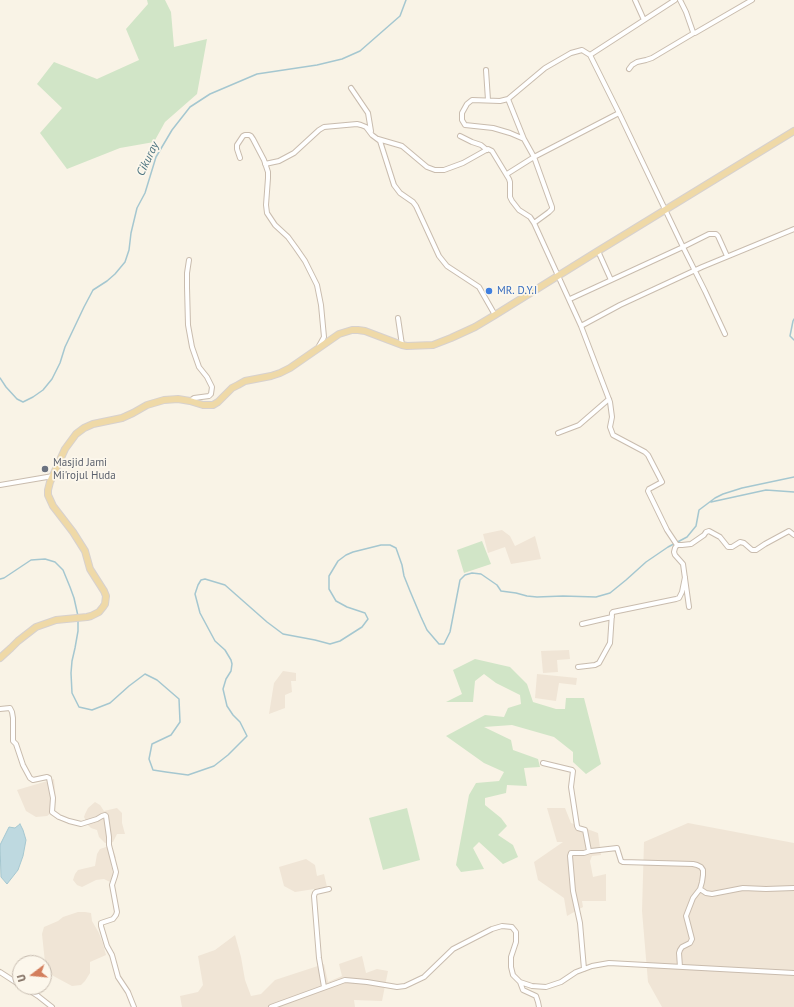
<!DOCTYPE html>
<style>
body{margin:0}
#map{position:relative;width:794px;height:1007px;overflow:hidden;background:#f9f3e6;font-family:"PT Sans",sans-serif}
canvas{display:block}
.north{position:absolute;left:12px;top:955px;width:40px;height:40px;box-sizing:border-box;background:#fcf7ec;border:1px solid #c4b9ad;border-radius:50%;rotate:254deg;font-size:11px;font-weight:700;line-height:16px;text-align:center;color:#6f5c4f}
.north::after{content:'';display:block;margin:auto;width:14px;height:18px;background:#d37e5c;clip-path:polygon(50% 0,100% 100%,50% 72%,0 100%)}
</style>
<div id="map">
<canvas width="794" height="1007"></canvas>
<div class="north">U</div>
</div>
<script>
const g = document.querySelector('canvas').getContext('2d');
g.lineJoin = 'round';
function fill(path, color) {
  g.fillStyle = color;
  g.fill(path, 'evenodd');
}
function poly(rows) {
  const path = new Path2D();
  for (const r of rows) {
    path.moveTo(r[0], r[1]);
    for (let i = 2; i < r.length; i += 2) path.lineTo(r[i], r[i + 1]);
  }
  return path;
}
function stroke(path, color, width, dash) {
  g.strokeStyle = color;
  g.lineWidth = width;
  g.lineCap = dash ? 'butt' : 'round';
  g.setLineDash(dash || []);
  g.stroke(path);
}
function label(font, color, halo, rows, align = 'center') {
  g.font = font + ' "PT Sans",sans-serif';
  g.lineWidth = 3.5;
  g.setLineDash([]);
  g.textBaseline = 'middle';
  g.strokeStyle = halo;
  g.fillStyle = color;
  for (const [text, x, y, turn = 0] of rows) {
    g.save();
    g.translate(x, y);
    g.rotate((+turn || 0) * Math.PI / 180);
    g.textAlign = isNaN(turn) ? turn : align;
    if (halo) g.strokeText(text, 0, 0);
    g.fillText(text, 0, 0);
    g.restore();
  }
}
fill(poly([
 [502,530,510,536,515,546,535,536,541,559,511,564,505,547,488,553,483,534],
 [569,650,570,659,557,660,558,672,543,673,541,651],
 [283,671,296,673,296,681,291,681,292,692,285,695,285,708,269,714,274,683],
 [537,674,577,678,576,685,559,683,556,701,535,698],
 [54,779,56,800,54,811,47,816,36,817,26,811,17,790],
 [95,802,100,805,104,811,117,808,122,813,122,823,125,834,117,834,113,842,105,843,99,837,97,830,91,828,88,825,84,817,85,814,88,808],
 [547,808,565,808,571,823,598,833,601,855,592,856,590,861,593,877,606,874,606,901,582,901,583,907,567,916,564,898,538,880,534,862,563,842,557,842],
 [688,823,794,843,794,1007,662,1007,648,982,642,911,644,842],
 [106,847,113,849,116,858,111,862,113,875,110,882,104,879,96,880,82,887,77,885,73,880,75,874,78,870,95,866,97,854,100,849],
 [306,859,315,865,317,876,324,874,327,887,295,892,284,886,279,867],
 [78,912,85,912,91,913,92,921,99,933,103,944,106,955,90,962,90,973,85,981,81,985,72,986,46,972,42,934,44,927,58,921,63,917],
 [235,935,241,957,245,980,251,996,261,994,275,980,324,964,328,982,342,976,339,964,362,956,366,973,377,969,388,971,382,1001,354,1000,355,1007,182,1007,180,996,198,992,203,985,198,956,215,950]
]), '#f0e5d6');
fill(poly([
 [147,0,165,0,171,12,174,47,207,39,197,94,165,122,154,142,120,148,67,169,40,133,62,108,37,84,54,62,97,79,139,60,126,29,148,4],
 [482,541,491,564,464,573,457,550],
 [475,659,510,667,527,684,533,702,556,709,565,709,566,698,584,698,601,764,586,774,573,762,573,752,554,737,512,725,484,727,511,740,513,750,538,759,540,767,524,768,527,786,507,785,506,793,485,798,485,805,501,818,507,826,498,835,513,845,518,857,503,864,479,842,473,848,484,869,461,872,456,865,469,795,476,783,499,781,504,772,484,763,446,736,485,715,504,717,508,708,521,704,520,695,496,683,484,674,475,681,473,702,446,702,462,694,453,670],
 [407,808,420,860,383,870,369,818]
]), '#d1e5c7');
const water = poly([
 [20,824,23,830,26,840,23,856,18,870,7,884,1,877,0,845,9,827,15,828,20,824]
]);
fill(water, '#bed9e0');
stroke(water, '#a5c7d0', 1);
stroke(poly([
 [794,319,793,321,790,336,794,340],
 [0,378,6,387,17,399,23,402,33,397,43,390,52,379,60,363,65,347,84,307,93,290,107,281,115,274,125,262,129,250,131,233,137,208,145,193,156,157,172,130,190,107,210,94,257,74,317,65,342,59,360,51,400,16,406,0],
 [711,502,766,490,794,492],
 [0,579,4,578,31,560,45,559,55,562,63,570,70,587,74,598,78,616],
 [78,620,78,631,75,648,72,661,71,673,72,693,79,707,92,710,110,703,129,686,145,674,157,680,179,699,180,722,171,735,152,744,149,759,153,770,166,772,188,775,214,766,228,755,247,736,240,722,233,715,227,706,223,689,226,679,231,671,232,664,231,660,225,650,215,641,200,613,195,594,198,585,201,580,205,579,225,585,267,622,283,634,315,640,330,644,340,641,362,627,368,619,365,613,347,607,336,601,329,589,329,576,338,561,346,555,353,552,381,545,390,545,396,548,402,565,404,576,410,591,421,617,427,630,439,644,444,644,450,632,460,580,465,575,472,573,481,574,497,585,501,591,516,593,527,596,537,597,563,596,596,597,610,593,626,580,646,562,668,547,687,537,696,526,699,510,715,498,723,494,742,488,794,477]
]), '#a5c7d0', 1.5);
const street = poly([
 [635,0,644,20],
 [675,0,590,55,619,113,683,247,705,291,725,334],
 [680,0,686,12,693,32,695,33,752,0],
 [629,69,632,65,637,62,646,60,652,58,694,33],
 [486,70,488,100],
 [351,88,368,113,371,131],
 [508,99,524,139],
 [460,136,472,142,481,145,487,150],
 [378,139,402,146,427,167,435,170,444,170,463,163,488,149,492,151,509,179,510,182,510,197,512,201,519,210,530,217,534,223,581,326,610,402,612,417,610,427,613,435,645,452,648,455,662,482,649,489,648,491,667,530,677,545],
 [240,158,237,149,237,145,243,136,245,135,249,135,251,136,253,139,264,160,268,172,268,178,266,205,267,213,275,225,288,237,296,248,305,261,317,285,321,305,324,337,319,346],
 [265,164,279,161,294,153,319,130,324,127,357,124,361,125,366,127,372,135,380,141,394,185,400,193,413,202,416,206,439,256,447,266,479,287,495,315],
 [507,174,534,157,619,113],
 [534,223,549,212,552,209,552,207,534,157,524,139,510,133,493,128,465,125,462,120,462,113,467,104,472,100,500,101,508,99,545,68,571,53,582,50,590,55],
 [598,251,611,280],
 [189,260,187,273,187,287,188,325,192,347,199,367,207,377,212,387,211,394,209,396,194,398,190,401],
 [570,299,683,247,709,234,716,234,718,236,727,256],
 [398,318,402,345],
 [581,326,620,305,702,267,794,229],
 [558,433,579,425,609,399],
 [0,485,53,476],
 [677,545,682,545,691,544,704,535,706,532,709,531,720,537,728,547,732,547,740,542,744,543,752,550,756,550,765,544,789,531,794,535],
 [677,545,675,548,674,552,675,555,683,564,689,607],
 [582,624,612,617],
 [578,667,595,665,599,663,610,643,612,613,613,612,676,599,679,598,682,592,685,577],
 [0,709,10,708,12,712,13,718,13,741,16,744,23,765,30,778,33,780,47,777,49,778,53,798,52,812,59,817,69,821,81,824,97,819,102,816,105,815,106,816,109,837,109,845,116,872,115,876,112,885,117,912,116,915,113,919,101,923,101,926,107,946,112,955,118,977,128,992,134,1007],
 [543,763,572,770,573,771,571,787,577,826,578,828,585,830,589,851,591,851,617,848,621,861,623,862,693,864,697,865,701,867,703,870,703,875,702,882,700,889,693,898,686,916,692,939,690,943,682,947,680,950,679,953,680,967],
 [700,889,706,893,712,894,743,888,766,889,794,888],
 [584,969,580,923,573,891,570,856,571,853,584,853,590,851],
 [0,972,20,985],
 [520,982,523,990,536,996,538,1002,539,1007],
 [24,987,38,996,52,1007],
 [324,987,319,958,314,896,315,893,316,892,329,889],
 [271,1007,345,980,367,982,397,987,405,986,424,977,453,949,492,929,502,926,512,927,516,932,516,942,511,957,511,967,513,975,520,982,532,986,546,987,561,982,576,972,592,966,609,963,794,973]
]);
const primary = poly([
 [0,658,11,648,18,641,36,627,56,620,87,617,91,616,99,612,103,607,105,604,106,596,104,591,90,569,85,551,73,532,53,506,48,495,48,490,50,482,65,449,76,434,84,428,93,424,122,418,133,413,147,405,164,400,178,399,190,401,203,405,213,405,218,402,232,388,238,385,245,381,271,376,280,373,290,368,339,334,352,330,358,330,365,331,402,345,407,346,433,345,451,338,475,327,495,315,598,251,794,131]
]);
stroke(street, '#c9bcae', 6);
stroke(primary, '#d7d1ce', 8);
stroke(street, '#fff', 4);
stroke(primary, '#efd9a7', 6);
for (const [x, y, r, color] of [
 [489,291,4,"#3f7fe0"],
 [45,469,4,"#6b7280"]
]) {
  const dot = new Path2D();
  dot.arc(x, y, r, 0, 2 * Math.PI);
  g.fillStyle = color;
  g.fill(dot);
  stroke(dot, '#fcf7ec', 1.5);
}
label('11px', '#366cbe', '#fcf7ec', [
 ["MR. D.Y.I",497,291]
], 'left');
label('11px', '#5b616d', '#fcf7ec', [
 ["Masjid Jami",53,463],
 ["Mi'rojul Huda",53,476]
], 'left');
label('italic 12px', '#4c7480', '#fcf7ec', [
 ["Cikuray",148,159,-64]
]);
</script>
